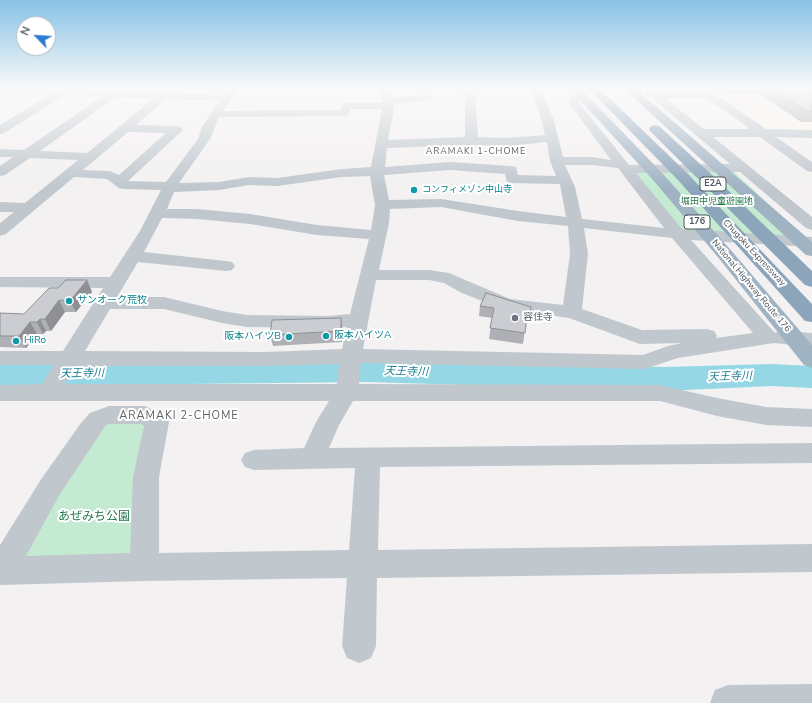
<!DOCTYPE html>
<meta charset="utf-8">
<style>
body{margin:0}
#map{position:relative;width:812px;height:703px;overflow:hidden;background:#f3f1f1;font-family:"Nunito Sans",sans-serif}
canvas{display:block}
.north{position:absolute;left:16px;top:16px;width:40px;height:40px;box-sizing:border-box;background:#fff;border:1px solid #b7bbbe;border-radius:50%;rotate:295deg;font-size:11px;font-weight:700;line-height:16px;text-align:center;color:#4a545c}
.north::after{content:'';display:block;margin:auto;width:14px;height:18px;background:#2c7bd2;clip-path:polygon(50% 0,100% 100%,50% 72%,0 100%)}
</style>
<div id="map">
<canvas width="812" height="703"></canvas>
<div class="north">N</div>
</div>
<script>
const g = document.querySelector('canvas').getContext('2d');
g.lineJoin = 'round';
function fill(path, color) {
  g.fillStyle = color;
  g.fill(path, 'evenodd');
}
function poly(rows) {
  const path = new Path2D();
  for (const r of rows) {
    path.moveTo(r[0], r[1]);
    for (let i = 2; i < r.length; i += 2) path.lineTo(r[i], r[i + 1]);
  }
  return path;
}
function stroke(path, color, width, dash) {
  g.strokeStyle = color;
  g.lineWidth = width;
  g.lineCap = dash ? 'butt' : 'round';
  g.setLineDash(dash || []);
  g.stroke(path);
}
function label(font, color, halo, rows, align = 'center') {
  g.font = font + ' "Nunito Sans","Noto Sans JP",sans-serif';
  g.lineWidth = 4;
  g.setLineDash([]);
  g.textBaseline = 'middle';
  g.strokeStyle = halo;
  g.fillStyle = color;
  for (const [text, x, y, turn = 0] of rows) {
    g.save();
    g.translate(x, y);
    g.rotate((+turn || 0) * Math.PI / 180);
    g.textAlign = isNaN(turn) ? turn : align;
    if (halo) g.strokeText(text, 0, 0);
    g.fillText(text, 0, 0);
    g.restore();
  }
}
fill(poly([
 [753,91,812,92,812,131,766,131,713,95,751,95]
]), '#fbf6ec');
fill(poly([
 [731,169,807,240,682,233,632,171],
 [110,421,144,423,140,553,20,564,95,431]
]), '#c4ebd2');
fill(poly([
 [368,360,665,367,771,364,812,366,812,388,771,386,665,391,368,382,0,386,0,364,368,360]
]), '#95d7e4');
fill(poly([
 [0,89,88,89,161,92,164,90,170,89,173,93,223,95,228,89,239,89,223,111,340,110,343,104,347,103,382,103,380,89,390,89,392,98,416,96,421,94,433,95,434,97,429,100,393,104,394,109,388,140,465,137,465,96,460,89,470,89,475,96,478,137,507,138,545,135,542,121,531,89,541,89,554,121,563,157,592,157,611,160,569,103,571,97,575,96,579,97,580,99,579,103,629,165,730,164,652,98,647,96,646,94,647,92,651,91,657,93,709,92,713,93,766,129,812,130,812,138,776,137,812,162,812,172,807,171,760,137,713,137,812,217,812,230,806,228,740,172,636,173,682,229,812,237,812,247,691,240,775,333,779,331,812,333,812,347,774,343,678,358,644,369,361,363,359,384,660,385,717,398,766,407,812,409,812,427,766,425,717,416,660,401,353,401,339,425,329,448,812,443,812,463,380,467,378,550,812,544,812,572,377,578,376,646,371,658,359,663,347,658,342,646,347,578,144,581,0,585,0,545,42,478,81,423,90,413,101,409,109,406,145,406,165,416,169,422,159,477,159,553,349,550,355,468,254,470,245,467,241,460,245,453,254,450,304,448,316,422,329,401,0,401,0,385,42,384,54,365,0,365,0,351,63,351,103,288,0,287,0,277,110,277,140,231,161,190,124,189,119,188,107,179,74,177,6,234,0,236,0,223,14,212,0,212,0,202,25,203,78,160,30,158,5,175,0,176,0,166,13,157,0,157,0,149,24,150,103,96,66,95,4,133,0,134,0,125,52,94,5,92,0,89],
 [116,97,154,98,87,153,40,151,116,97],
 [707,98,750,129,704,129,666,99,707,98],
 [166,99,219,101,202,127,198,139,166,182,128,181,183,130,181,127,177,126,136,125,166,99],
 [351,109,382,109,371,167,342,169,277,178,249,177,219,182,179,183,210,139,219,117,344,116,348,115,351,109],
 [128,132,166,133,119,175,110,171,83,170,128,132],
 [547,142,550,161,556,176,518,175,516,167,511,166,450,162,385,167,387,148,471,145,507,146,547,142],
 [565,165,592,165,618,168,664,228,582,219,575,187,565,165],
 [450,170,505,174,507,182,512,183,560,184,566,217,518,211,441,199,389,200,384,175,450,170],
 [370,176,375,205,371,230,317,225,250,214,197,209,167,209,174,192,219,190,249,185,277,186,342,177,370,176],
 [441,207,518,221,568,226,570,254,563,305,510,299,449,273,429,270,379,270,389,223,390,209,441,207],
 [162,218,197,219,250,224,317,235,369,239,350,314,329,316,247,315,222,311,164,297,117,297,138,262,226,271,232,270,235,266,232,262,226,261,144,252,162,218],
 [584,228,672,238,753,333,716,338,717,336,714,331,707,329,642,330,582,309,588,254,584,228],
 [376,280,429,280,444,283,462,293,500,308,569,318,640,344,682,343,668,346,643,355,363,349,376,280],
 [110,309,164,309,222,323,247,327,329,328,347,327,342,349,265,352,85,351,110,309],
 [339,364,337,384,65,384,76,366,265,366,339,364],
 [110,424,141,424,144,426,133,477,130,553,26,556,60,494,106,425,110,424],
 [812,684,812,703,710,703,715,690,728,685,812,684]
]), '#c0c8ce');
fill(poly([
 [570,89,581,89,664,175,729,248,812,345,812,368,804,365,717,256,654,181,570,89],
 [624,89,636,89,812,242,812,256,806,255,624,89]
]), '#a0b3c3');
fill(poly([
 [589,89,600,89,688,174,812,304,812,322,805,321,678,180,589,89],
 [655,125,659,126,711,174,812,271,812,287,805,285,651,132,649,129,651,126,655,125]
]), '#8da5ba');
fill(poly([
 [716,89,812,89,812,122,801,122,760,94,721,93],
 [87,280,92,292,76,312,65,312,51,331,46,331,43,334,37,334,26,348,0,347,0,313,24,314,58,288],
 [480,306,531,307,528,322,526,322,523,344,489,339,492,318,479,316],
 [341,318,342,329,342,342,273,346,270,335]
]), '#afb0b5');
fill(poly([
 [87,280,92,292,76,312,70,301],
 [59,300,65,312,51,331,45,319],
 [341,318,342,329,342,342,341,331],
 [40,319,46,331,43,334,37,322],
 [30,322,37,334,26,348,19,336]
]), '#8e9093');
const building = poly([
 [773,89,812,89,812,111,806,111,773,89],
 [66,280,87,280,70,301,59,300,45,319,40,319,37,322,30,322,19,336,0,336,0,313,24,314,49,288,58,288,66,280],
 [486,293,531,307,530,312,526,311,525,315,527,316,525,333,490,328,494,308,480,306,486,293],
 [341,318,341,331,270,335,272,320,341,318]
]);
fill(building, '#cbcdd2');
stroke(building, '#8e9093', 1);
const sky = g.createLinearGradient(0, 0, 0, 188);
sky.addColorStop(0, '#87c2e6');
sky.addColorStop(0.47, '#faf9f9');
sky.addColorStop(1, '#faf9f900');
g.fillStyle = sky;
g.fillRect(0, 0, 812, 188);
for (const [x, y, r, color] of [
 [414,190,4,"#0f9aa8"],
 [69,301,4,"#0f9aa8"],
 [515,318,4,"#6b7280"],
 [326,336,4,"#0f9aa8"],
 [289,337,4,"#0f9aa8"],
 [16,341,4,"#0f9aa8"]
]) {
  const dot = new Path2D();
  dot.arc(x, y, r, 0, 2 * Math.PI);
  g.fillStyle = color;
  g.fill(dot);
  stroke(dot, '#fff', 1.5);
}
g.letterSpacing = '1px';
label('9px', '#5e6165', '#fff', [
 ["ARAMAKI 1-CHOME",476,152]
]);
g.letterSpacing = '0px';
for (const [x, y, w] of [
 [713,184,26],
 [697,222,26]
]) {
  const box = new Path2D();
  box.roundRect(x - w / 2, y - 7, w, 14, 3);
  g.fillStyle = '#fff';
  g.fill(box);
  stroke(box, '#4a545c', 1);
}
label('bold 9px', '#4a545c', null, [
 ["E2A",713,184],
 ["176",697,222]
]);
label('9px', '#0d838f', '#fff', [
 ["コンフィメゾン中山寺",422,190]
], 'left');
label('9px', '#217749', '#fff', [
 ["堀田中児童遊園地",717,202]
]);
label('9px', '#4a545c', '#fff', [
 ["Chugoku Expressway",754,253,47],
 ["National Highway Route 176",751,286,50]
]);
label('10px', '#0d838f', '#fff', [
 ["サンオーク荒牧",77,301],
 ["阪本ハイツA",334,336],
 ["阪本ハイツB",281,337,"right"],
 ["HiRo",24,341]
], 'left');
label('10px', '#5b616d', '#fff', [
 ["容住寺",523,318]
], 'left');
label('italic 11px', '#1a7c90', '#fff', [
 ["天王寺川",406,372,2],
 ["天王寺川",82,374,-1],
 ["天王寺川",730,377,-2]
]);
g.letterSpacing = '1px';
label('11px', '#5e6165', '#fff', [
 ["ARAMAKI 2-CHOME",179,416]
]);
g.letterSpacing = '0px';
label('12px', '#217749', '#fff', [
 ["あぜみち公園",94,517]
]);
</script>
